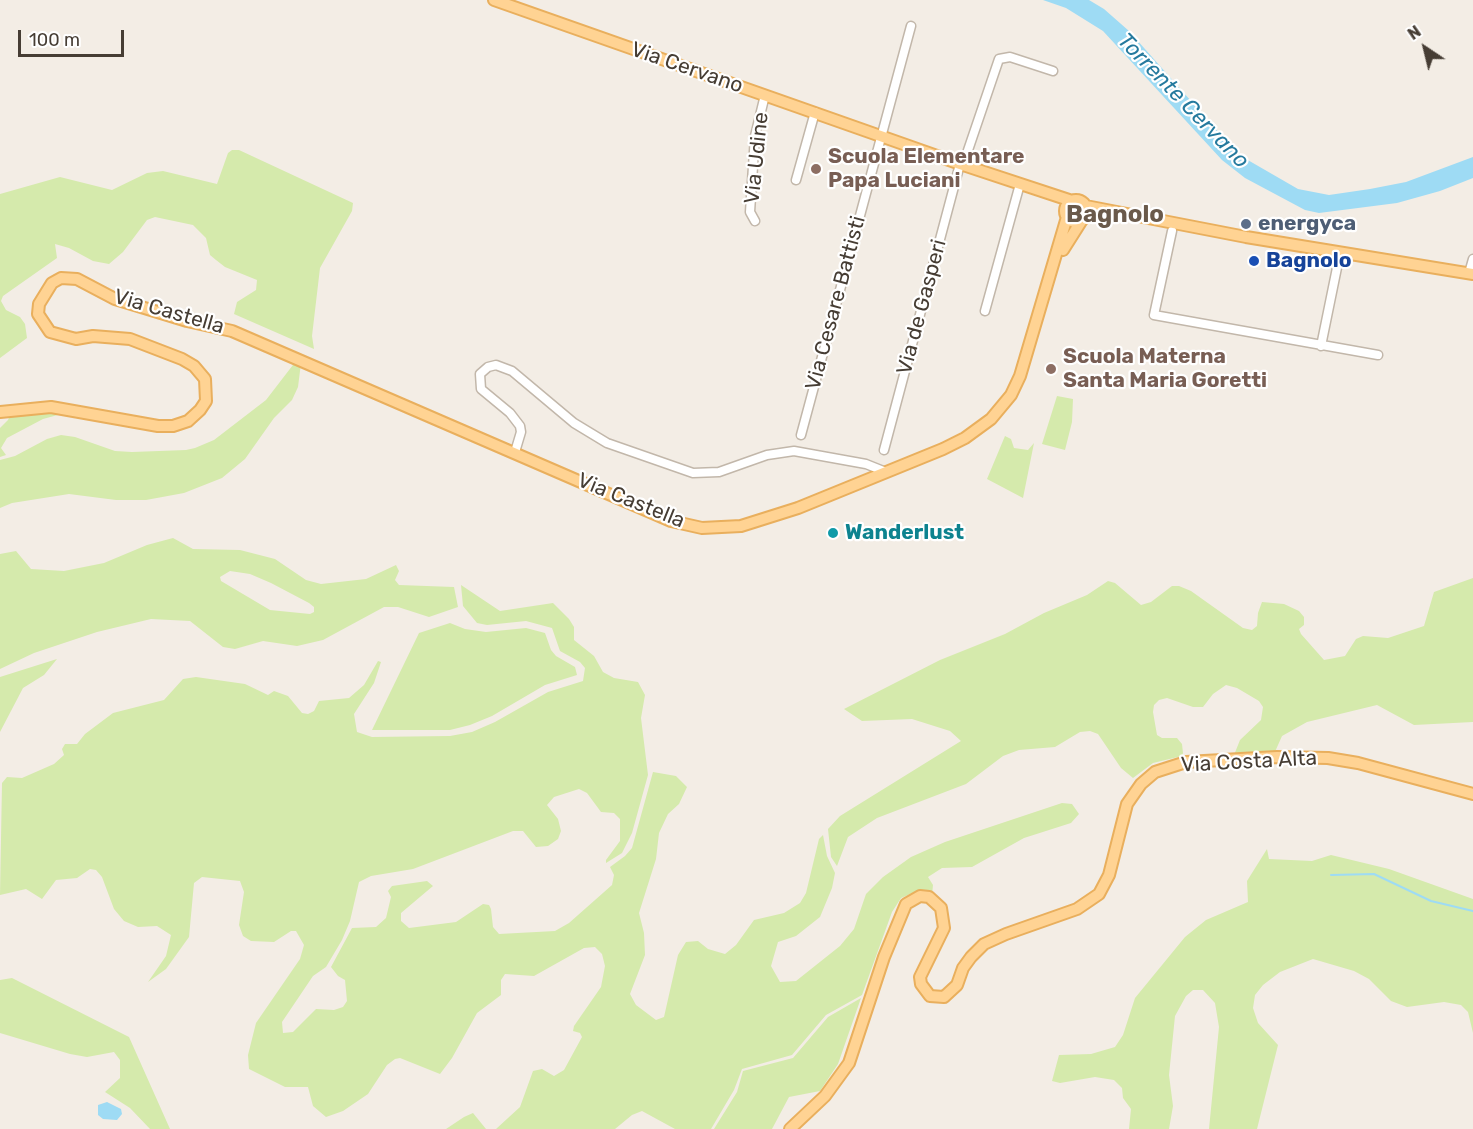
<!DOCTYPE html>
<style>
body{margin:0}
#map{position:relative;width:1473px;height:1129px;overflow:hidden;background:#f3ede5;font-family:Rubik,sans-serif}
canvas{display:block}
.north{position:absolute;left:1395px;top:18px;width:60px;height:60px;-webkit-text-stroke:4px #fff;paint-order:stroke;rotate:325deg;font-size:16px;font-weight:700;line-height:24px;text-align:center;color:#463d34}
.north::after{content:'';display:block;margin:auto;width:21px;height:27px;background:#463d34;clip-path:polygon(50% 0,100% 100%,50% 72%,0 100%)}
.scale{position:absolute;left:18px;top:30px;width:106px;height:27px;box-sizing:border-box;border:3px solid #463d34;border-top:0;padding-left:8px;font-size:18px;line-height:21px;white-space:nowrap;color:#463d34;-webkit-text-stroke:4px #fff;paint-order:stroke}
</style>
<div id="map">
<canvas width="1473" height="1129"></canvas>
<div class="north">N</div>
<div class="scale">100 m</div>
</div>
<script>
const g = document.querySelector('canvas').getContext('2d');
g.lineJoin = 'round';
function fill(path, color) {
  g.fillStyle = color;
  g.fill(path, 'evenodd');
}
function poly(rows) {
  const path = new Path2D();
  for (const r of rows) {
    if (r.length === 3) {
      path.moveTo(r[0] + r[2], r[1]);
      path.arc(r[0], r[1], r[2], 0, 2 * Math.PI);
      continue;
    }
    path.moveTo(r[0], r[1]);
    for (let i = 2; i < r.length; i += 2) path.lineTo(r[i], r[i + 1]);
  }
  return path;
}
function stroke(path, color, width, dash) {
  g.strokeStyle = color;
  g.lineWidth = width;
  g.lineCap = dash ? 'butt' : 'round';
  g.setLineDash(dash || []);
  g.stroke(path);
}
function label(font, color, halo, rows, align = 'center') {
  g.font = font + ' Rubik,sans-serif';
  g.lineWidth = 4.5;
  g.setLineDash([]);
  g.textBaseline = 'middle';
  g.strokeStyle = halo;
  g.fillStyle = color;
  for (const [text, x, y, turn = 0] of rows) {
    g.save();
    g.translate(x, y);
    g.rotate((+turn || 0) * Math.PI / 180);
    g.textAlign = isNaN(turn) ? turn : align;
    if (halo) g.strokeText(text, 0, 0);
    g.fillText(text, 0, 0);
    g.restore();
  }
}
fill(poly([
 [232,150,239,150,353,203,352,211,320,268,312,336,314,349,234,314,237,302,256,290,257,280,225,267,216,260,210,255,206,238,193,225,155,217,147,220,123,252,109,264,93,261,69,248,55,244,57,258,3,296,1,301,6,310,20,317,25,324,27,338,0,358,0,194,60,177,112,190,147,173,163,171,217,184,228,153],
 [296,361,301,363,298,387,292,400,274,418,245,459,222,478,184,493,146,500,116,500,69,494,12,503,0,508,0,460,15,456,47,439,61,435,75,437,115,451,132,452,186,450,195,448,214,440,266,400],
 [1057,396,1073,399,1072,422,1065,450,1042,444],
 [20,411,65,413,43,419,7,438,1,448,6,455,0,457,0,428,8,420,11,413],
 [1005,436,1011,439,1014,448,1028,450,1034,443,1023,498,987,479],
 [173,538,193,549,240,550,275,559,306,580,321,584,366,579,396,565,399,571,395,580,399,585,454,587,458,607,429,617,398,607,384,607,323,640,297,646,263,641,235,649,223,647,190,621,151,619,97,632,34,653,0,669,0,554,16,551,31,569,64,571,104,563,147,545],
 [230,571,250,574,271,583,309,603,314,607,314,612,310,614,270,610,221,581,220,577],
 [1473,578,1473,722,1414,725,1377,705,1307,722,1282,736,1274,754,1234,755,1240,740,1261,720,1263,707,1259,701,1237,688,1226,685,1213,694,1203,707,1193,707,1167,698,1159,700,1154,705,1153,712,1157,735,1162,738,1177,738,1182,744,1183,753,1182,756,1153,763,1133,778,1121,768,1098,734,1090,731,1080,732,1055,747,1019,750,1003,756,966,784,877,818,848,837,837,866,831,857,828,829,840,816,961,741,950,731,912,719,862,721,844,709,940,660,1005,634,1044,613,1087,595,1108,581,1115,583,1141,605,1151,602,1172,586,1179,586,1191,591,1243,628,1252,630,1257,626,1258,613,1262,602,1284,604,1299,611,1304,617,1304,625,1299,629,1301,634,1324,660,1345,656,1356,639,1363,636,1388,638,1424,626,1434,592],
 [461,585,500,611,553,603,569,619,574,627,574,640,594,656,603,672,614,678,638,682,645,695,641,718,648,775,632,833,622,853,606,863,606,860,620,841,620,819,614,813,601,812,587,793,579,789,554,797,547,805,558,819,561,831,558,839,548,846,536,847,523,831,513,831,413,869,371,876,359,882,350,921,342,940,326,967,313,976,282,1022,283,1033,293,1032,316,1009,334,1010,343,1007,347,1001,345,980,338,976,331,967,352,928,376,927,386,918,391,897,388,891,392,886,427,881,433,886,401,913,401,921,409,928,456,922,483,904,489,905,491,909,493,927,499,934,555,931,569,923,612,885,614,875,610,867,625,856,632,848,653,772,676,776,687,787,679,804,668,814,659,833,656,859,639,913,644,933,645,955,630,994,636,1005,656,1020,664,1017,678,955,686,942,698,941,708,949,725,954,736,945,754,920,784,913,800,903,806,893,819,839,823,835,827,856,835,873,832,888,820,917,796,936,778,942,771,966,780,982,796,981,840,946,854,929,866,894,883,877,911,857,945,842,1062,803,1072,804,1079,814,1071,823,1024,838,972,867,942,868,928,877,933,885,932,895,915,892,901,898,892,912,862,995,826,1015,792,1055,742,1069,734,1090,711,1129,675,1129,642,1111,632,1115,615,1129,496,1129,520,1107,533,1071,542,1069,554,1076,564,1070,582,1037,580,1033,573,1031,574,1026,601,987,605,966,602,954,595,947,584,948,534,976,505,974,501,980,501,995,477,1013,452,1058,440,1074,400,1058,395,1059,387,1065,368,1094,343,1111,326,1117,313,1106,308,1087,285,1087,249,1069,248,1055,256,1023,300,959,304,945,296,931,291,931,274,942,251,941,243,936,239,925,244,892,240,881,202,877,194,883,189,937,166,969,148,982,166,956,171,935,157,926,138,927,124,921,114,909,102,877,96,870,90,869,77,878,56,880,42,899,26,889,0,895,2,783,7,777,22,778,54,764,64,755,62,749,65,744,77,744,85,734,113,713,164,700,183,679,196,677,245,684,268,695,274,691,288,696,302,713,308,714,314,711,319,701,349,698,364,685,378,661,381,662,374,683,354,714,357,732,372,737,450,736,472,732,495,722,548,692,583,681,585,668,580,662,560,651,552,628,526,621,487,625,477,623,463,606],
 [450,623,465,629,486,632,526,628,545,633,551,650,556,656,575,667,577,675,545,685,492,716,470,725,450,730,372,730,419,633],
 [57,659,44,675,23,688,0,732,0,677],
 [1267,849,1269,859,1312,861,1331,855,1389,869,1473,899,1473,1033,1468,1012,1461,1005,1444,1002,1407,1007,1391,1001,1369,979,1354,971,1313,959,1280,972,1263,985,1255,995,1253,1008,1258,1023,1278,1045,1257,1129,1209,1129,1219,1027,1215,1003,1203,990,1193,990,1186,996,1175,1016,1169,1075,1173,1106,1169,1129,1129,1129,1131,1109,1123,1098,1122,1088,1114,1080,1095,1077,1060,1083,1052,1081,1059,1055,1091,1054,1115,1047,1123,1035,1135,998,1185,937,1206,920,1248,902,1247,881],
 [12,978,129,1037,170,1129,150,1129,130,1108,105,1092,120,1078,120,1060,114,1052,87,1057,70,1054,0,1033,0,980],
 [861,998,838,1064,820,1091,789,1097,772,1129,714,1129,737,1092,743,1071,793,1058,828,1017],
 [473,1113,486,1129,446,1129,464,1117]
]), '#d5eaac');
fill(poly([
 [1043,0,1089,0,1104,9,1129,31,1230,145,1246,159,1298,189,1329,195,1370,189,1406,182,1473,157,1473,178,1440,191,1397,203,1319,213,1305,210,1245,178,1222,160,1103,31,1066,8],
 [107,1102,121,1109,122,1114,117,1120,103,1119,98,1115,98,1105]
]), '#9edbf4');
stroke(poly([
 [1331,875,1374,874,1431,901,1473,911]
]), '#9edbf4', 2);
const minor = poly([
 [963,165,999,59,1010,57,1053,71],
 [796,180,815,112],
 [755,221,750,212,755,136,765,95],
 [1172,231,1154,315,1378,355],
 [1469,273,1473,259],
 [985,311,1020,184],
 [1321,346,1340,253],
 [801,435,911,26],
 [884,450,960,164],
 [515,452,521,432,520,426,510,413,481,389,480,374,488,367,496,365,512,371,574,423,607,443,693,473,719,472,767,455,794,451,866,464,886,472]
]);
const major = poly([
 [494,0,960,164,1072,201],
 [1076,211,11],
 [1086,206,1246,237,1473,274],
 [1063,250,1082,220],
 [0,412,51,407,158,426,173,426,188,421,200,410,206,401,205,379,194,366,182,359,130,339,93,336,76,339,50,332,38,314,39,304,52,283,61,278,77,279,115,299,187,321,232,331,671,521,702,528,741,526,798,508,943,449,965,438,991,419,1011,395,1020,376,1067,217],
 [790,1129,825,1096,849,1063,884,957,906,904,920,896,929,897,941,908,944,928,920,977,921,984,930,996,944,997,957,985,963,968,971,957,984,944,1006,934,1077,909,1099,894,1109,875,1127,804,1141,784,1155,772,1186,762,1277,757,1328,758,1358,763,1473,794]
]);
stroke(minor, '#c2b7aa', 11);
stroke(major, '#e9af5d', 14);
stroke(minor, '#fff', 8);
stroke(major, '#ffd393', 10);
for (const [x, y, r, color] of [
 [816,169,6,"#8d6e63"],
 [1246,224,6,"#5c6f8a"],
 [1254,261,6,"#1a4fb4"],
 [1051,369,6,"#8d6e63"],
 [833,533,6,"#0f9aa8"]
]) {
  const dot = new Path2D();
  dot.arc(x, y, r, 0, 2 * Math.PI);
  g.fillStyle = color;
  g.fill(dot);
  stroke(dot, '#fff', 2);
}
label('21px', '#463d34', '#fff', [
 ["Via Cervano",687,68,19],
 ["Via Udine",757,158,-84],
 ["Via Cesare Battisti",836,303,-75],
 ["Via de Gasperi",922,307,-75],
 ["Via Castella",169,312,16],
 ["Via Castella",631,501,22],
 ["Via Costa Alta",1249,762,-3]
]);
label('bold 21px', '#785e54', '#fff', [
 ["Scuola Elementare",828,157],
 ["Papa Luciani",828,181],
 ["Scuola Materna",1063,357],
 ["Santa Maria Goretti",1063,381]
], 'left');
label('bold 21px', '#4e5e75', '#fff', [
 ["energyca",1258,224]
], 'left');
label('bold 21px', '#164399', '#fff', [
 ["Bagnolo",1266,261]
], 'left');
label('bold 21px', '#0d838f', '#fff', [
 ["Wanderlust",845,533]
], 'left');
label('italic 22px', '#257a9e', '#fff', [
 ["Torrente Cervano",1183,101,46]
]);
label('bold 24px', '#6a5a4b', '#fff', [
 ["Bagnolo",1115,215]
]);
</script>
